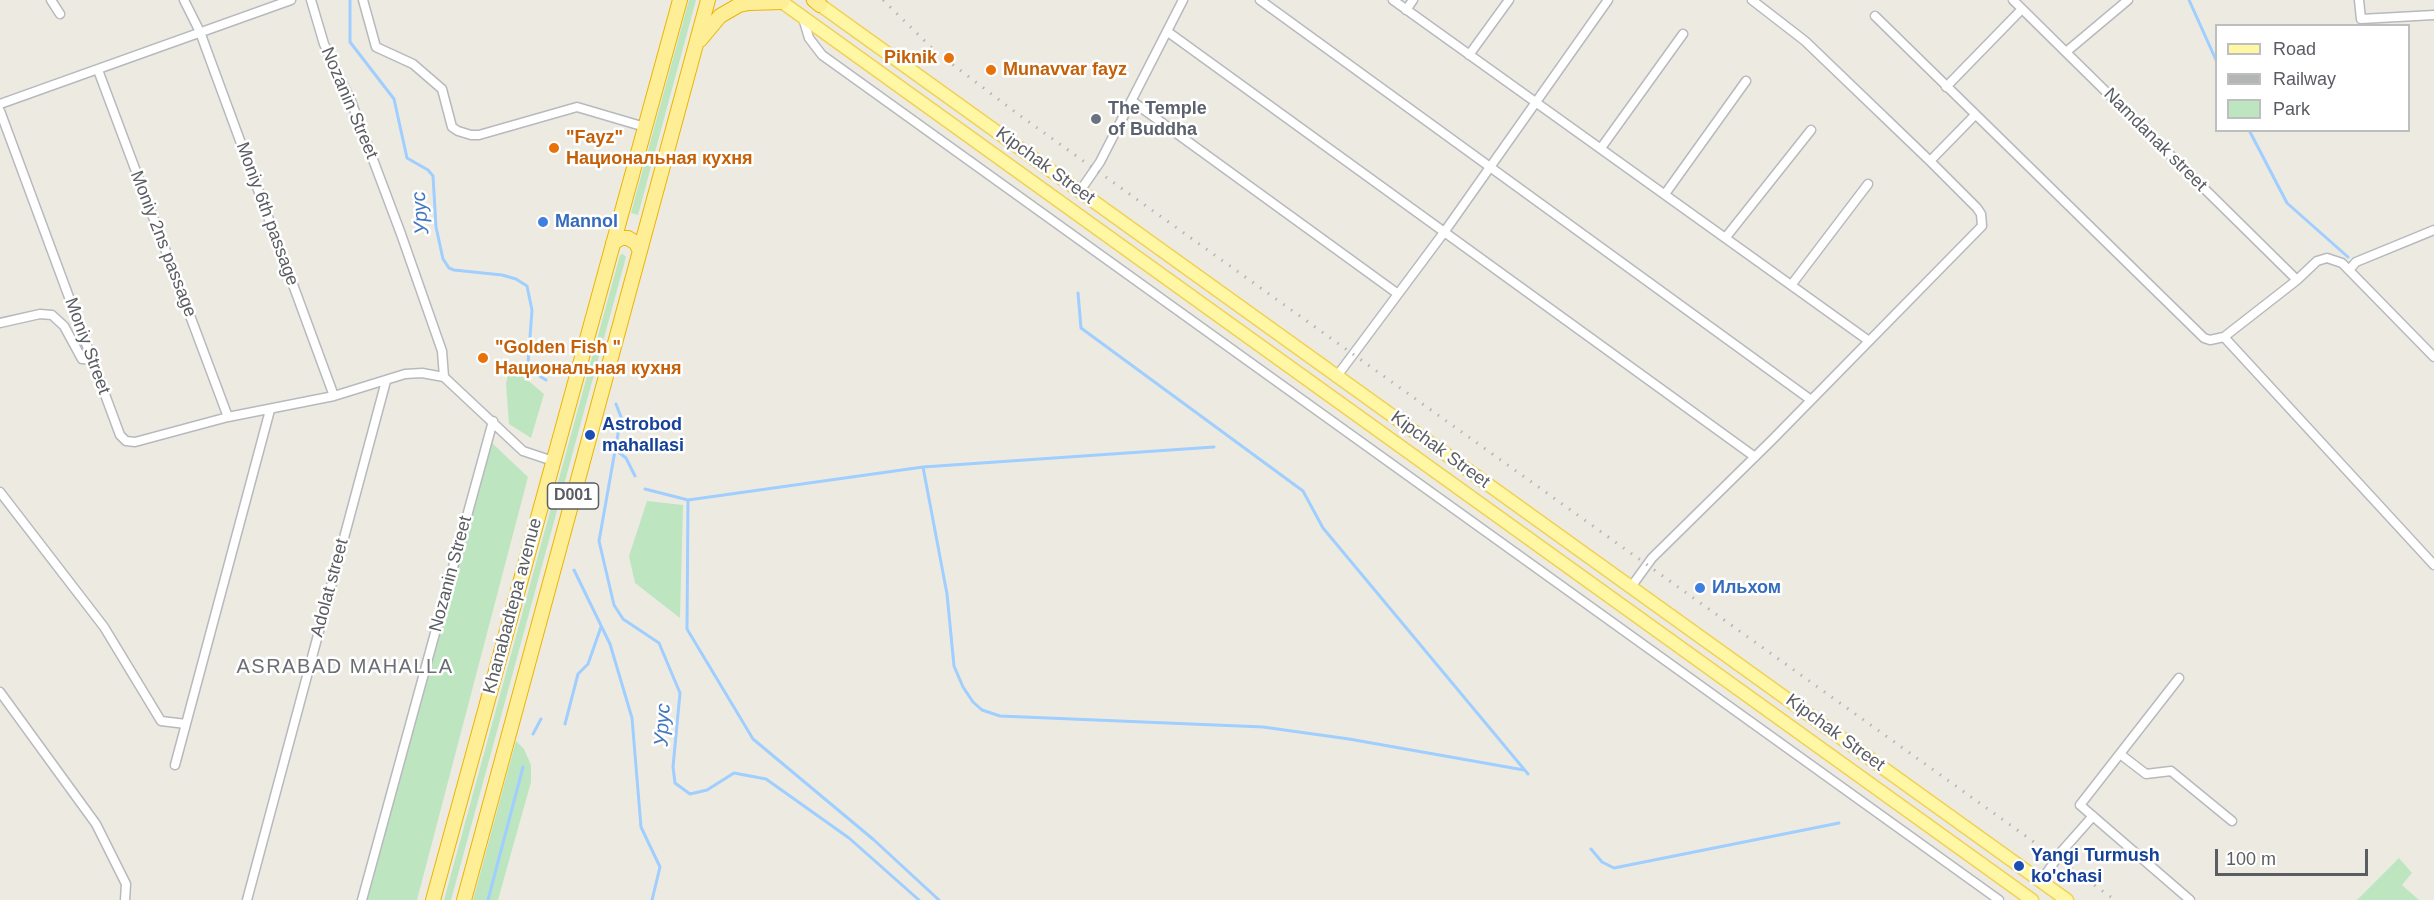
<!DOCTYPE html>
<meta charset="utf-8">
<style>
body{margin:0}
#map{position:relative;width:2434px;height:900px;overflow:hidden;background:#edebe1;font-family:Helvetica,sans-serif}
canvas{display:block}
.legend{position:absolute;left:2215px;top:24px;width:195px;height:108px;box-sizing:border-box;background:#fff;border:2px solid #bdbec0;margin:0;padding:8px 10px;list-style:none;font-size:18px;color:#5a5d62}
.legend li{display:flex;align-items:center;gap:12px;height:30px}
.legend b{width:30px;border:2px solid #bdbec0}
.scale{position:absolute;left:2215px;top:849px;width:153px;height:27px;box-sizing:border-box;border:3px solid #5a5d62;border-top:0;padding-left:8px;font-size:18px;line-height:21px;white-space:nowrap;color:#5a5d62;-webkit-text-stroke:4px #fff;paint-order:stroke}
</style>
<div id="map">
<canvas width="2434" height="900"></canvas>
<ul class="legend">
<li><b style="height:8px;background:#fff7a4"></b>Road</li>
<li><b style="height:8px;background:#b4b5b5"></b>Railway</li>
<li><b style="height:16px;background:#bde5c0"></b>Park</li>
</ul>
<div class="scale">100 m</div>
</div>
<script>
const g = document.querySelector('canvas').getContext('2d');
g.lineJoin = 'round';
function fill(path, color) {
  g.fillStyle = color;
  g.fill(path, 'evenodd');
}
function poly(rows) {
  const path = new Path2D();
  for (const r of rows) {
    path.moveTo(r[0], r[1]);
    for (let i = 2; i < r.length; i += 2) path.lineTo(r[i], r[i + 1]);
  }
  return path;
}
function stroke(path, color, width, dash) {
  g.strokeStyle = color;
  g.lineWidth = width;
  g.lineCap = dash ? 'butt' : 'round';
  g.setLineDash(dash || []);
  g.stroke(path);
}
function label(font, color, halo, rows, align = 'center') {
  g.font = font + ' Helvetica,sans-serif';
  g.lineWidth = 5;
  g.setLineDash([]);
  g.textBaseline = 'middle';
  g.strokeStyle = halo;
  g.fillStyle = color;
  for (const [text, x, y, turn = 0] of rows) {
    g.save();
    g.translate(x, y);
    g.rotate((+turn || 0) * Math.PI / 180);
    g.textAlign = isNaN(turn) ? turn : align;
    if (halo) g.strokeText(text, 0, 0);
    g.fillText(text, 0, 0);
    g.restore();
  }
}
fill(poly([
 [689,0,696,0,638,215,631,213],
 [623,254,626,257,451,900,444,900,620,255],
 [510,365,544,394,531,438,509,424,506,384],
 [492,443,528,477,417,900,367,900],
 [647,501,683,505,680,618,635,583,629,556],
 [516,741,524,749,531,765,531,782,498,900,473,900],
 [2399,858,2412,873,2402,885,2419,900,2357,900]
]), '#bde5c0');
stroke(poly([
 [350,0,350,42,394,99,407,158,428,170,433,176,436,227,443,259,449,268,454,270,502,275,516,279,527,286,532,310,528,364,531,371,546,380],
 [2189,0,2216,60],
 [2249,130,2287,203,2348,257],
 [1078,293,1081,328,1303,491,1323,528,1528,774],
 [616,404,621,417,599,541,614,605,623,619,659,643,680,693,673,767,675,783,690,794,707,790,734,773,766,779,849,838,919,900],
 [617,451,626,458,635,476],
 [923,467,947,594,954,666,963,687,973,702,982,710,1000,716,1263,727,1349,739,1524,770],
 [645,489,688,500,923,467,1214,447],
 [688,500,687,629,753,739,874,840,939,900],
 [574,570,610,644,632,718,641,827,660,867,652,900],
 [565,724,578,674,588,664,601,627],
 [533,734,541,719],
 [1591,849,1602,862,1614,868,1839,823],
 [488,900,523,767]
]), '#9fceff', 3);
const minor = poly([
 [51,0,60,14],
 [184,0,200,32,334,396],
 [311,0,324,44,351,101,401,234,442,351,444,377],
 [363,0,376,47,413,64,442,89,452,127,458,131,471,135,479,135,577,107,645,127],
 [1260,0,1811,400],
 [1393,0,1869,341],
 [2013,0,2297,280],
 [2359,0,2361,19,2434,15],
 [1406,10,1413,0],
 [1875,16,2204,338,2210,340,2224,337,2297,280,2317,261,2327,258,2342,263,2434,357],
 [803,18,809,38,822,55,1999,900],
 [1168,32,1755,457],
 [2066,52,2128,0],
 [1469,55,1509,0],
 [98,70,228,417],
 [1946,87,2022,9],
 [1132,101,1398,294],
 [0,104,291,0],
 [0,111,120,435,126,441,135,442,228,417,334,396,405,374,422,373,444,377,523,451,553,461],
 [1601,148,1683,34],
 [1930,161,1975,115],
 [1080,191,1100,162,1183,0],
 [1665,194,1746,81],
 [1726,237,1811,130],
 [2349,270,2356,262,2434,230],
 [1792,284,1868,184],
 [0,323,40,314,52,315,64,326,82,359,93,360],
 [2224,337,2434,565],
 [1337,376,1445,231,1608,0],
 [0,492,104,627,161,721,186,724],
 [1631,587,1652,558,1772,440,1982,226,1981,214,1977,208,1930,161,1805,41,1752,0],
 [2179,678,2080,805,2190,900],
 [0,692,96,824,126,884,125,900],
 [2120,754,2146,774,2171,771,2232,821],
 [175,765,270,410],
 [2041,881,2062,851,2093,816],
 [247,900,386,381],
 [362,900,493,421]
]);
const primary = poly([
 [779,0,2032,900],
 [813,0,2067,900]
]);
const trunk = poly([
 [814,0,820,5],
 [700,40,720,16,739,5,749,3,782,2],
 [613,243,621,238,628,238,636,243,640,251],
 [433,900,680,0],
 [464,900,708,0]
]);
stroke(minor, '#b7b9be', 11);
stroke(primary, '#f1d156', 15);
stroke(trunk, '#edb401', 16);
stroke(minor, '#fff', 8);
stroke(primary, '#fff7a4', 12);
stroke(trunk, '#feef96', 14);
stroke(poly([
 [883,0,935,51,1015,112,2115,900]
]), '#b4b5b5', 3, [1.5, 8]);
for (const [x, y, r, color] of [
 [949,58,6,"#e8710a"],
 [991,70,6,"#e8710a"],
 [1096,119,6,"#6b7280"],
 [554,148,6,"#e8710a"],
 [543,222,6,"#3f7fe0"],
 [483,358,6,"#e8710a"],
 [590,435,6,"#1a4fb4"],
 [1700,588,6,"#3f7fe0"],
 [2019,866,6,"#1a4fb4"]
]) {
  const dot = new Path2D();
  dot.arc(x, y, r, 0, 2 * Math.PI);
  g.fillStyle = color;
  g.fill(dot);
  stroke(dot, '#fff', 2);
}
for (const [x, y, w] of [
 [573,496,51]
]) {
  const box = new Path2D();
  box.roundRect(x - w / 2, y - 13, w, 26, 4.5);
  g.fillStyle = '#fff';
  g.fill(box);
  stroke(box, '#5a5d62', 1.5);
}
label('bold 16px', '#5a5d62', null, [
 ["D001",573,496]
]);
label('bold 18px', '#c56008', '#fff', [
 ["Piknik",937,58,"right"],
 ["Munavvar fayz",1003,70],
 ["\"Fayz\"",566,138],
 ["Национальная кухня",566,159],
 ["\"Golden Fish \"",495,348],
 ["Национальная кухня",495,369]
], 'left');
label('18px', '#5a5d62', '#fff', [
 ["Nozanin Street",349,103,67],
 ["Namdanak street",2155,140,45],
 ["Kipchak Street",1045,166,36],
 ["Moniy 6th passage",267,214,70],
 ["Moniy 2ns passage",163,244,69],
 ["Moniy Street",87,346,70],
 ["Kipchak Street",1440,450,36],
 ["Nozanin Street",451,574,-75],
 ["Adolat street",330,588,-75],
 ["Khanabadtepa avenue",513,606,-75],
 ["Kipchak Street",1835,733,36]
]);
label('bold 18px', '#5b616d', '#fff', [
 ["The Temple",1108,109],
 ["of Buddha",1108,130]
], 'left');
label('bold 18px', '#366cbe', '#fff', [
 ["Mannol",555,222],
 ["Ильхом",1712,588]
], 'left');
label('bold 18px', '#164399', '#fff', [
 ["Astrobod",602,425],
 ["mahallasi",602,446],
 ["Yangi Turmush",2031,856],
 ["ko'chasi",2031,877]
], 'left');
label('italic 20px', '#4277c2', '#fff', [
 ["Урус",421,213,-95],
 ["Урус",663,725,-87]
]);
g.letterSpacing = '1.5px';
label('20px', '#6b6f74', '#fff', [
 ["ASRABAD MAHALLA",345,667]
]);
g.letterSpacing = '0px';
</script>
